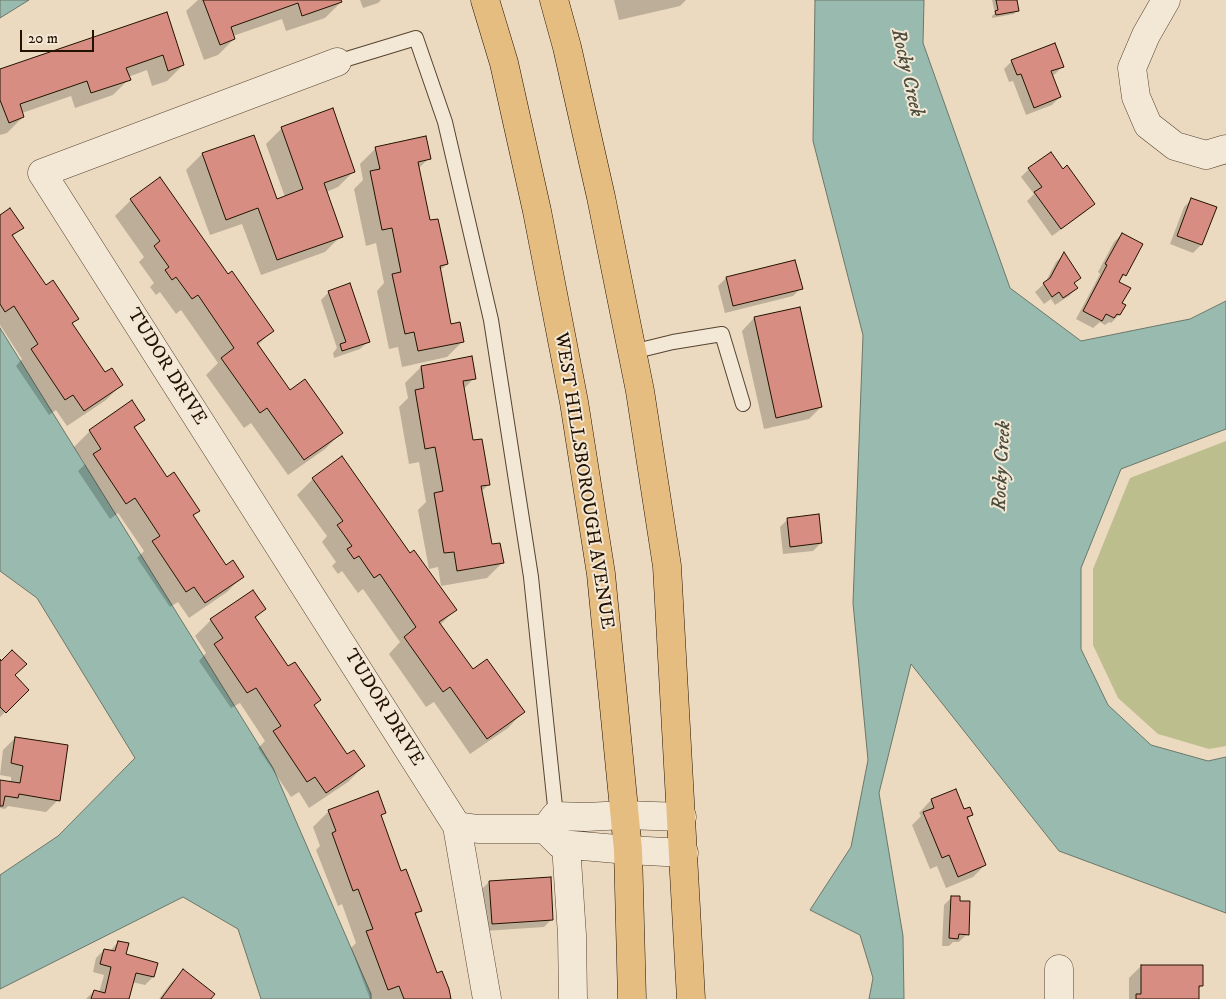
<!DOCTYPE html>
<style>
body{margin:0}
#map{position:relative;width:1226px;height:999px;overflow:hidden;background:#ecdac0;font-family:"IM FELL DW Pica",serif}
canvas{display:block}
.scale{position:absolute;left:20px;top:30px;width:74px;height:22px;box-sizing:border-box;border:2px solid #231200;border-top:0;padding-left:6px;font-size:15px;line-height:18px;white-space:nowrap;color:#231200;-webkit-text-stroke:4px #f3e7d6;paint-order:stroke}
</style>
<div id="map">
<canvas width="1226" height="999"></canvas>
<div class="scale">20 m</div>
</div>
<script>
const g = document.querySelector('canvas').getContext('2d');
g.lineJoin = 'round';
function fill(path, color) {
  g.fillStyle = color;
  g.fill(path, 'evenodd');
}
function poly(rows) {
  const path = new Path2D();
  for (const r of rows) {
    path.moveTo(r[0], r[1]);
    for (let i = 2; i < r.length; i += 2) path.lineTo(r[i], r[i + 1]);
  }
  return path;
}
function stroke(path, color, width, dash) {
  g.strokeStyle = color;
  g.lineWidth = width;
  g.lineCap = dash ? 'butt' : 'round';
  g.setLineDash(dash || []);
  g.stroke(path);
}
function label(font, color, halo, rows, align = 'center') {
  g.font = font + ' "IM FELL DW Pica",serif';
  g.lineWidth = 4;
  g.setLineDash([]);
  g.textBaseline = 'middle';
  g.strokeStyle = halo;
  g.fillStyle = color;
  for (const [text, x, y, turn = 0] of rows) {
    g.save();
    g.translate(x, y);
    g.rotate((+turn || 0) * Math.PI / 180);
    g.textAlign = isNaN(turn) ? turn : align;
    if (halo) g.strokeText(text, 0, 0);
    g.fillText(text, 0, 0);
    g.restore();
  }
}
fill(poly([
 [1226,441,1226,746,1209,749,1158,734,1118,698,1093,645,1093,569,1130,478]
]), '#bdbe8e');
const water = poly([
 [0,0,29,0,0,18,0,0],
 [815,0,924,0,923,43,1010,288,1081,341,1190,319,1226,301,1226,429,1121,469,1081,568,1081,649,1108,705,1151,745,1208,761,1226,757,1226,913,1059,851,911,664,879,793,903,936,904,999,869,999,873,978,860,935,810,910,851,847,868,760,853,603,863,335,813,141,815,0],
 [0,328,273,768,371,994,371,999,261,999,238,929,183,897,0,989,0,875,58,836,135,758,37,598,0,571,0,328]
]);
fill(water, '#99bbaf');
stroke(water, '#6a7769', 1);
fill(poly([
 [198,0,340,0,341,2,325,18,286,31,282,19,233,36,234,39,218,55,204,60,186,11],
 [360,0,381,0,378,3,363,8],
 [614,0,686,0,680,6,619,20],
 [992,0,1015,0,1017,10,1014,14,992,18,992,16,995,13],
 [166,13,183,65,167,81,152,86,147,70,128,77,129,79,113,95,75,108,71,96,22,113,23,117,7,133,0,135,0,71],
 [1012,61,1063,66,1055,74,1052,76,1060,97,1052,105,1026,115,1013,81,1009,82,1004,69],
 [282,128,354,171,338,187,326,192,341,236,325,252,261,275,242,224,210,235,186,170,202,154,253,136,276,200,285,197,266,144],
 [376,148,429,158,418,169,429,222,447,264,439,271,450,325,463,341,447,357,402,367,398,347,389,349,377,291,384,283,376,243,366,246,354,189,363,180,360,164],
 [1029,169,1062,170,1093,204,1085,212,1052,236,1027,201,1034,194,1021,177],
 [1192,199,1201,245,1193,253,1170,244,1184,207],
 [131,200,228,276,272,331,257,346,290,392,341,433,325,449,288,475,251,423,244,428,206,375,218,363,181,310,176,314,160,292,156,295,150,287,154,283,139,262,144,257,115,216],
 [0,217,22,227,12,237,45,287,77,318,71,325,104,374,122,384,106,400,67,426,56,410,49,415,16,366,22,359,0,325],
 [1122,234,1125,275,1117,282,1121,303,1119,315,1111,323,1109,322,1105,325,1100,322,1093,328,1076,319,1100,274,1098,272,1114,242],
 [1064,254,1079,278,1074,284,1077,288,1069,296,1055,305,1051,299,1044,304,1035,292,1045,283,1056,262],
 [726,278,801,288,793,296,725,313,718,286],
 [329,292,369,341,360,349,334,358,333,353,337,348,321,300],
 [754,318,821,407,809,419,764,429,742,331],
 [421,367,474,378,463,390,472,441,489,484,481,492,491,546,503,562,487,578,441,586,438,567,429,569,418,510,426,502,419,462,409,464,399,407,408,398,405,383],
 [131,402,143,419,134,429,167,478,198,511,192,517,226,566,243,576,227,592,189,618,178,602,170,607,137,558,144,551,118,513,110,519,78,471,85,464,74,447,90,431],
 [313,479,410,555,455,610,440,625,472,671,523,712,508,728,470,754,434,702,426,707,389,654,400,642,363,589,358,593,342,571,338,574,332,566,336,562,322,542,327,536,297,495],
 [788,519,821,543,813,551,783,554,780,527],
 [253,592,264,609,255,619,288,668,320,700,314,706,347,756,364,766,348,782,309,808,299,792,291,797,258,748,265,741,240,703,231,708,199,661,206,653,195,636,211,620],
 [0,661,28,690,0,717],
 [15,738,58,800,46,812,8,806,5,809,0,808,0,781,11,783,11,777,0,775,3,750],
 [955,791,963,811,972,815,967,820,985,865,973,877,946,888,937,866,930,869,912,825,921,816,919,813,931,800],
 [329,811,385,812,380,817,400,872,420,910,415,916,436,974,450,999,370,999,351,948,356,943,342,904,338,906,316,850,320,846,313,827],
 [489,882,552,919,544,927,484,931,481,890],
 [952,897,967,934,959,942,953,942,949,946,942,946,944,905],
 [118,942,124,955,156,964,153,977,145,985,132,982,128,999,86,999,94,991,99,993,104,975,93,972,96,958,104,950,110,951],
 [1141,966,1202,985,1198,990,1198,999,1129,999,1129,978],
 [184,971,210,999,159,999,171,983]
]), '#0003');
const building = poly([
 [203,0,341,0,342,2,302,16,298,3,231,27,235,39,220,45,203,0],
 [996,0,1017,0,1019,11,996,15,995,11,998,10,996,0],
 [167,12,184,65,168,71,163,55,126,68,131,80,91,93,87,81,20,104,24,117,9,123,0,100,0,69,167,12],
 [1055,43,1064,67,1051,71,1061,97,1034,108,1021,74,1017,75,1011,60,1055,43],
 [333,108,355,172,324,183,343,237,277,260,258,208,226,220,202,153,254,135,277,199,303,189,281,127,333,108],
 [426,136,431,159,418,162,430,220,438,219,448,264,440,266,451,324,460,322,464,342,418,351,414,332,405,334,392,274,401,272,392,228,382,230,370,171,380,169,375,147,426,136],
 [1051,152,1063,169,1067,165,1095,204,1061,229,1034,192,1042,187,1028,168,1051,152],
 [160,177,228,274,232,271,274,331,257,343,290,390,305,379,343,433,304,460,267,408,260,413,221,358,234,348,198,295,192,299,176,277,172,280,165,270,169,267,154,246,160,241,130,199,160,177],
 [1191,198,1217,207,1202,245,1177,236,1191,198],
 [10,208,24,228,12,235,46,285,53,280,79,319,72,323,105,372,112,368,123,385,84,411,73,395,65,400,31,349,38,344,14,306,5,312,0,304,0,215,10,208],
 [1122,233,1143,244,1126,276,1123,274,1119,282,1131,288,1122,303,1126,305,1120,315,1117,314,1114,318,1106,314,1102,321,1083,311,1107,265,1105,264,1122,233],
 [1064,252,1081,278,1074,283,1078,288,1063,298,1059,292,1052,297,1043,283,1050,278,1064,252],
 [795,260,803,289,733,306,726,277,795,260],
 [350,283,370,342,342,351,340,344,346,342,328,291,350,283],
 [800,307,822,407,776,418,754,317,800,307],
 [472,356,476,379,463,381,473,440,482,439,490,485,481,486,492,544,500,543,504,563,457,571,454,552,444,553,434,493,443,491,435,447,425,449,415,390,424,388,421,366,472,356],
 [132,400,145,420,134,427,167,477,174,472,200,511,193,515,226,565,233,560,244,577,205,603,194,587,186,592,152,541,160,536,135,498,126,504,93,454,101,449,89,430,132,400],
 [342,456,410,553,414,550,457,610,439,622,473,669,487,659,525,712,487,739,450,687,443,692,404,637,416,627,380,574,374,578,359,556,354,559,347,549,352,546,337,525,343,521,312,478,342,456],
 [819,514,822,543,790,547,787,518,819,514],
 [253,590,266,609,255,617,288,666,295,662,321,700,314,705,347,754,354,750,365,766,326,793,315,777,307,782,273,731,281,726,256,688,247,693,214,644,223,638,210,619,253,590],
 [12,650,27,664,15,675,29,690,6,713,0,707,0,659,1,661,12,650],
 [15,737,68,745,60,801,19,794,18,798,5,796,3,806,0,806,0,780,20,783,23,766,11,763,15,737],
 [956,789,964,809,970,807,973,815,967,817,986,865,958,877,949,855,942,858,923,812,934,808,931,799,956,789],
 [378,791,386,813,381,815,401,871,406,869,422,911,415,913,437,973,442,971,449,989,451,999,404,999,399,986,388,990,366,931,373,929,358,889,353,891,332,833,336,831,328,810,378,791],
 [551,877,553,920,492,924,489,881,551,877],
 [951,896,960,896,960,901,970,901,969,935,959,934,958,939,949,938,951,896],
 [118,941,129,943,126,954,158,963,154,977,136,973,129,999,91,999,94,990,105,993,111,967,100,964,104,949,115,951,118,941],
 [1141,965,1203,965,1203,986,1199,986,1199,999,1136,999,1136,994,1141,994,1141,965],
 [183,969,215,994,211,999,161,999,183,969]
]);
fill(building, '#d88d82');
stroke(building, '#231200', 1);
const service = poly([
 [337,62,416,38,445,122,491,320,531,577,556,816],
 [632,352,673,342,722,334,743,404]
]);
const minor = poly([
 [1166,0,1146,35,1132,68,1136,97,1148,125,1175,146,1206,155,1226,149],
 [337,62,42,173,457,826,487,999],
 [457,826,478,829,545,829,560,844,628,850,684,853],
 [545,829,555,816,586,817,625,815,682,817],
 [566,845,572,935,573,999],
 [1059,999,1059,969]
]);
const primary = poly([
 [485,0,504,63,537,211,574,402,601,574,628,850,632,999],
 [554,0,567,47,601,197,640,391,667,566,691,999]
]);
stroke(service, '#554430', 16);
stroke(minor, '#554430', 29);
stroke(primary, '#231200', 29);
stroke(service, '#f3e7d6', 14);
stroke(minor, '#f3e7d6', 28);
stroke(primary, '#e6bd80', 28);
label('19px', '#231200', '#f3e7d6', [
 ["TUDOR DRIVE",166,367,58],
 ["WEST HILLSBOROUGH AVENUE",583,481,81],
 ["TUDOR DRIVE",383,708,58]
]);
label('italic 20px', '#4c4d3d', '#f3e7d6', [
 ["Rocky Creek",906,73,77],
 ["Rocky Creek",1003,466,-87]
]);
</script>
